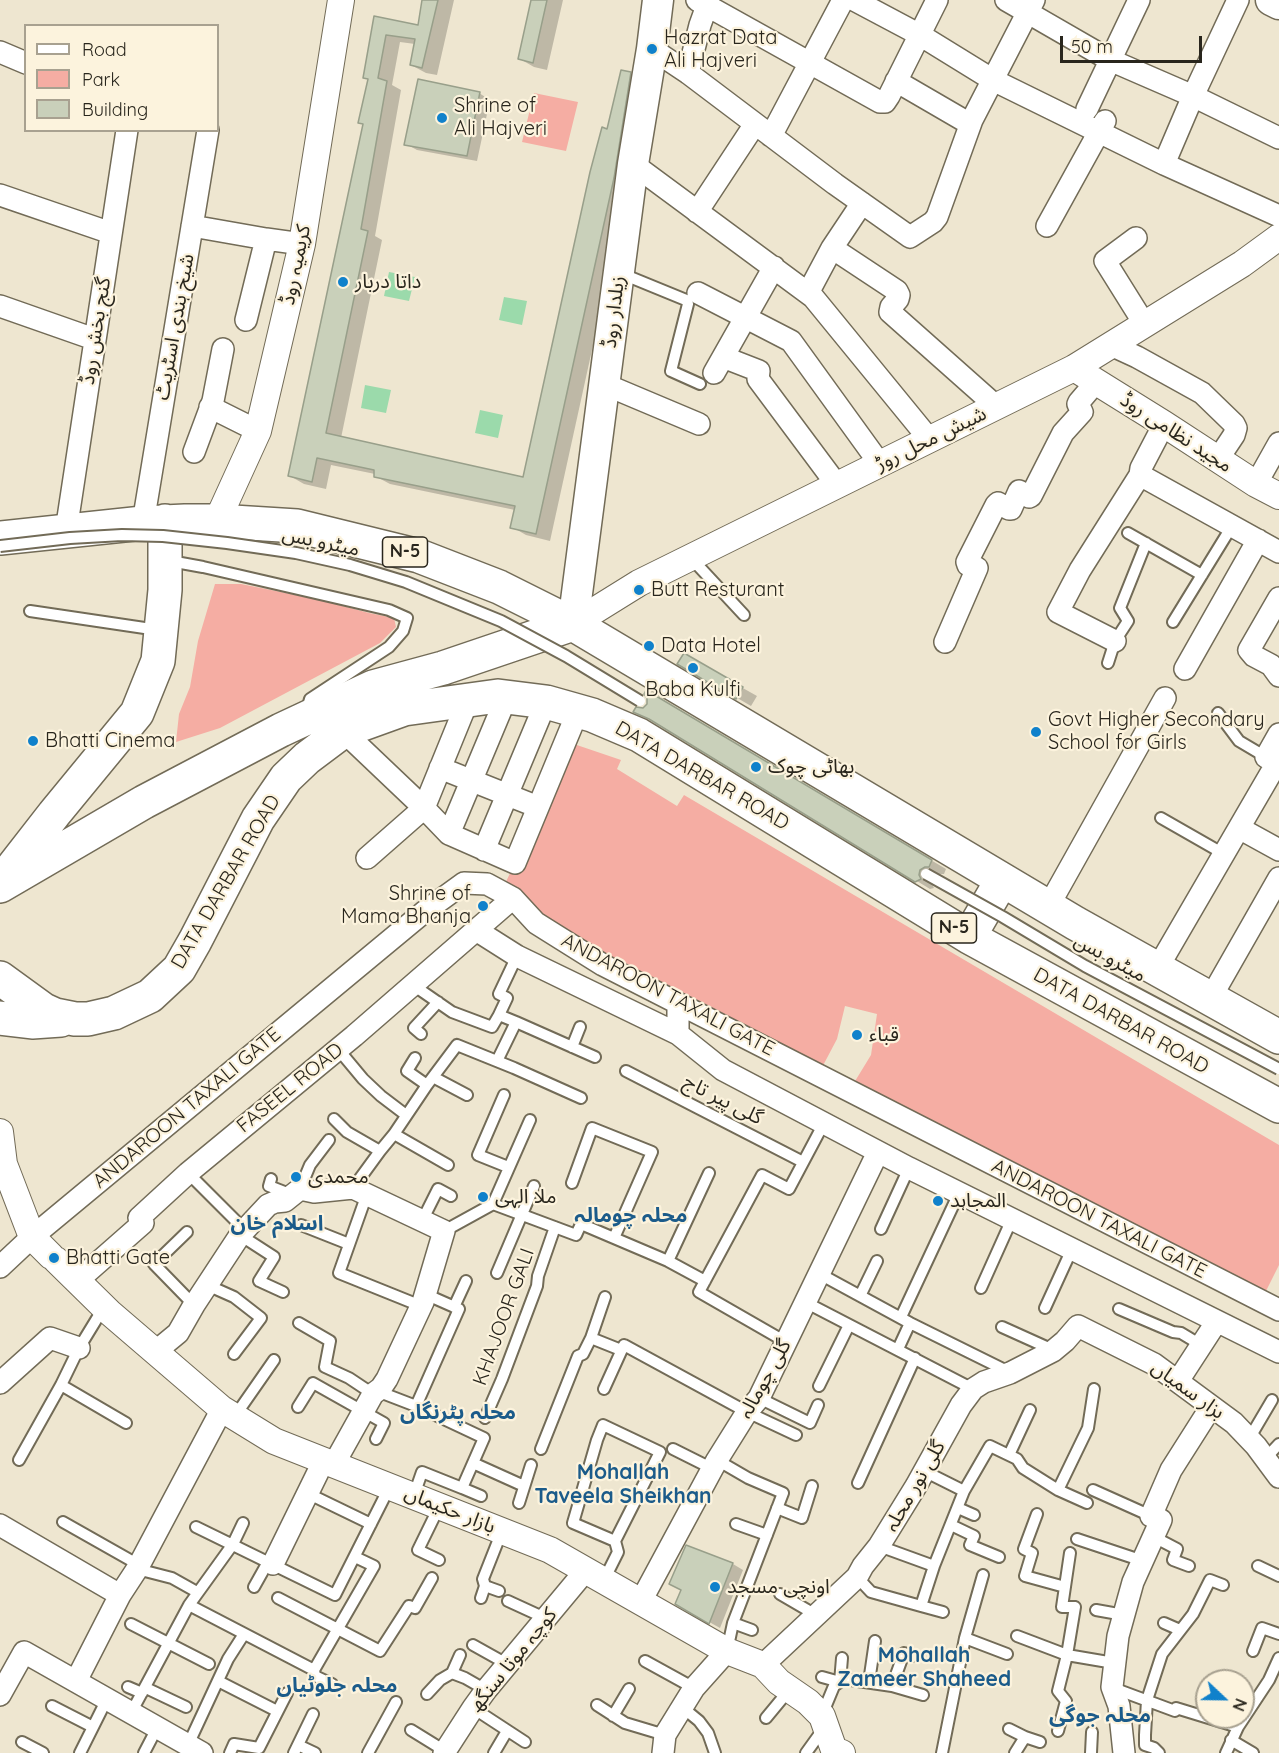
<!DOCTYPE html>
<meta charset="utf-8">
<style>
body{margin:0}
#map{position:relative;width:1279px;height:1753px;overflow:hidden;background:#eee6d0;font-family:Quicksand,sans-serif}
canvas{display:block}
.legend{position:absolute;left:24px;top:24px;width:195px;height:108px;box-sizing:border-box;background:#fcf3dd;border:2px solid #a8a190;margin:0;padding:8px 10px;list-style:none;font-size:18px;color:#29261d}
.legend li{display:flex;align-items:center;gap:12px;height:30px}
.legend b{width:30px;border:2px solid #a8a190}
.north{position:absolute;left:1195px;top:1669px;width:60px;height:60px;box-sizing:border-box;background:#fcf3dd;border:2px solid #a8a190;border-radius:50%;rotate:112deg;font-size:16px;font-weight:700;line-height:24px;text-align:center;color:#29261d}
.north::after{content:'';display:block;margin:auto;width:21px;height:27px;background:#1081cb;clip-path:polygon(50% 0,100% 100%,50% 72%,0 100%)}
.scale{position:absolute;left:1060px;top:36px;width:142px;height:27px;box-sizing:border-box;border:3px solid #29261d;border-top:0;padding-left:8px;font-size:18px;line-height:21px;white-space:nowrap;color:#29261d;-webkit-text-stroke:4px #fcf3dd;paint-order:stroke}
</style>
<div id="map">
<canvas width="1279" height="1753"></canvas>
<ul class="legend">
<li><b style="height:8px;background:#fff"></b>Road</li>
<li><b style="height:16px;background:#f5ada3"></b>Park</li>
<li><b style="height:16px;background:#c9d0ba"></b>Building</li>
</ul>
<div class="north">N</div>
<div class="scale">50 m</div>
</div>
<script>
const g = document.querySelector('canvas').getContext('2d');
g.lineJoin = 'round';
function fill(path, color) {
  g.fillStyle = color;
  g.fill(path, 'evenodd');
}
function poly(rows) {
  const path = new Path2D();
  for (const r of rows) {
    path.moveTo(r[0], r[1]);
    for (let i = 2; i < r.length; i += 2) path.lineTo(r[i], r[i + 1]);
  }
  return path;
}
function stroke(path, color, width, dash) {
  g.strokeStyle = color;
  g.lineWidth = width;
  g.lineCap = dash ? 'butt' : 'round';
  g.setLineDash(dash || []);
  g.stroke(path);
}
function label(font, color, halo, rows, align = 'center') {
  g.font = font + ' Quicksand,"Noto Sans Arabic",sans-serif';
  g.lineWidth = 4.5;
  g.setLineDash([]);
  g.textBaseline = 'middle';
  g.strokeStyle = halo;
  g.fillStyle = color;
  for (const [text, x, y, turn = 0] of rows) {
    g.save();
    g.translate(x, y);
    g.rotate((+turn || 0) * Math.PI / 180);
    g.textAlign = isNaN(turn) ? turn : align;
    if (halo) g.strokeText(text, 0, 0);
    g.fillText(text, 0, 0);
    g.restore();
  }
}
fill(poly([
 [534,93,578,102,566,151,522,142],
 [215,584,241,584,321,600,369,613,394,618,396,627,380,643,220,728,176,742,179,714,190,687,198,641],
 [565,741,621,760,617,769,677,806,684,795,1279,1145,1279,1265,1261,1301,849,1091,871,1055,877,1014,845,1006,837,1039,818,1075,603,965,501,892,515,863]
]), '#f5ada3');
fill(poly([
 [389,272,415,277,409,301,384,296],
 [504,297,527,301,522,325,499,320],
 [365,385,391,390,386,413,361,408],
 [480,410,503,415,498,438,475,433]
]), '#9bdaab');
fill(poly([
 [424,0,454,0,437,75,426,73,411,65,415,44,400,42,392,85,401,90,375,236,382,240,341,438,524,479,608,131,630,74,644,82,628,186,550,541,526,535,512,527,515,510,390,484,375,476,375,474,331,465,326,489,304,484,290,476,364,125,360,122,369,80,375,18,419,27],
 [533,0,563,0,547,70,534,67,520,59],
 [479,93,490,100,477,161,417,150,406,144],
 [684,655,757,696,751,706,679,664],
 [647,692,946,869,944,874,940,874,934,878,932,884,934,888,930,889,662,725,635,712,644,709,648,705],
 [733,1564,743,1570,720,1628,677,1604]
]), '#0003');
const building = poly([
 [422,0,438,0,422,68,410,65,415,39,386,35,378,78,387,81,361,229,368,231,326,433,523,477,590,172,602,127,607,129,621,70,631,72,614,178,536,534,510,528,515,506,374,477,374,470,317,458,312,482,288,476,363,124,358,123,368,79,363,78,374,16,418,25,422,0],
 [531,0,547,0,533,63,518,59,531,0],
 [418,79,480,92,467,156,404,145,418,79],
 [684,653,743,687,736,699,677,664,684,653],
 [646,690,932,860,929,867,925,867,920,870,919,875,921,879,915,882,649,719,633,712,636,707,643,708,647,704,647,698,644,694,646,690],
 [686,1545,733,1563,709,1624,675,1604,681,1590,669,1584,686,1545]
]);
fill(building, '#c9d0ba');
stroke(building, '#989f8a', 1.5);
const service = poly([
 [620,273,686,300,688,304,671,371,700,384],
 [1128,533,1202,575],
 [691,558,744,615],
 [170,561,203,567,389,610,407,618,403,631,389,647,310,699,308,706],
 [30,611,158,630],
 [1173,622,1232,526],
 [1108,663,1115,641,1128,621,1120,608,1146,543],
 [1218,713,1239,741,1266,757],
 [1161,818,1224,854],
 [413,985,452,1012,492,1027,499,1015,516,1022],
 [499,1015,507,998,499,994,517,956],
 [421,1034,414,1028,438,1002],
 [572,1047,580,1027],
 [338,1049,363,1079,381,1096,406,1115],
 [415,1058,407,1071,427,1085],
 [497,1061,516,1022,595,1057],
 [626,1071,803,1162],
 [433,1077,467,1095],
 [504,1095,478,1155,508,1167],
 [334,1119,347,1132,380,1151],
 [394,1134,448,1165],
 [188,1173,245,1230],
 [271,1179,269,1186,292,1195],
 [572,1183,592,1128,652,1152,614,1238],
 [353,1188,380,1151,394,1134,427,1085,457,1045,514,1068,581,1098],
 [300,1189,310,1165,329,1140],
 [367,1194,339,1273,421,1306],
 [493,1204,530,1120],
 [422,1221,438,1189,451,1196],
 [301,1225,349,1244],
 [881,1229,909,1168],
 [444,1231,493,1204,576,1235,581,1224,668,1261,705,1281],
 [187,1232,154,1264,194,1305],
 [240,1235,274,1257,259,1281,283,1292],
 [668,1261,709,1173],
 [497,1273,534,1186],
 [818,1273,910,1323,1009,1372],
 [207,1285,234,1297,261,1318,234,1354],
 [981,1288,1012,1219],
 [860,1296,877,1261],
 [805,1302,973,1389],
 [454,1307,466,1281],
 [1045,1308,1072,1249],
 [1119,1309,1173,1332,1181,1333,1201,1345],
 [901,1317,959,1193],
 [299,1323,330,1341,325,1367,349,1378,373,1394],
 [1002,1327,1053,1350],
 [591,1338,621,1350],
 [786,1342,699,1292,762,1175,789,1189,824,1123],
 [898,1349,910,1323],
 [61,1385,126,1423],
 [819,1386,849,1325],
 [604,1389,624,1345,747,1412,796,1435],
 [377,1391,416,1406,484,1438,462,1488,422,1472,414,1495],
 [759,1398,810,1423,818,1405],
 [416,1406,459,1309,425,1294],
 [298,1407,313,1383,384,1423,376,1439],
 [235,1416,274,1360],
 [485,1418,502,1379,537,1286,538,1276,555,1227],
 [1249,1439,1272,1400],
 [541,1449,578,1356,583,1354,591,1338,605,1297],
 [673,1449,713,1469],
 [1009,1455,1030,1410],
 [1265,1459,1279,1444],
 [19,1460,61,1385,79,1348,104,1307],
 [717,1460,748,1478,783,1493,733,1623,727,1651],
 [473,1463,524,1486],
 [924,1471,964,1491],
 [858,1483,915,1358],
 [462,1488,481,1496],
 [1058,1490,1088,1428,1094,1389],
 [1093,1490,1151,1516],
 [307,1493,371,1524],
 [519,1503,531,1465],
 [777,1508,802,1518,812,1486],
 [958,1508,974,1515],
 [1037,1514,1024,1549,1032,1553,1025,1576,1065,1587],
 [63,1522,139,1565],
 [736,1524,767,1535],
 [951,1525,974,1536,970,1545,999,1557],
 [196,1527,335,1595,390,1486],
 [1154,1537,1177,1549,1173,1560,1189,1566],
 [1077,1539,1143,1561],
 [879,1546,934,1566],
 [439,1560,418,1550,440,1505],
 [1258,1566,1279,1576],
 [137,1569,172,1578,197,1592],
 [857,1577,871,1592,921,1606,934,1566,964,1491,990,1446,1017,1459,1023,1468,1058,1490,1087,1503],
 [604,1580,618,1552,615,1541,660,1452,603,1425,597,1440,573,1523,615,1541],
 [485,1586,499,1591],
 [254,1587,268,1562],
 [780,1594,816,1615],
 [278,1598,380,1651,409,1606,415,1608,432,1578],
 [481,1598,485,1586,483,1579,502,1531],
 [508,1601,545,1618],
 [189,1605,314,1670,374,1566,355,1557],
 [921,1606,943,1612],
 [1096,1610,1124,1615],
 [733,1623,752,1630],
 [1164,1623,1180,1630],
 [131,1624,209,1664],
 [1017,1636,1067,1655,1114,1663],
 [965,1638,1007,1654],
 [473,1645,507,1664],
 [1253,1651,1262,1628,1279,1634],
 [645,1661,694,1688],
 [314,1670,315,1676,332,1684],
 [452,1673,460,1655],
 [822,1677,840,1682,842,1658],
 [218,1681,277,1711],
 [869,1682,875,1641],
 [892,1686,904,1653,912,1656],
 [128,1687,142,1693],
 [146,1688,186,1707],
 [1113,1688,1175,1711,1176,1708,1238,1727],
 [427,1694,440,1680,452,1673,465,1678,486,1690],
 [597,1705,625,1723,665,1735],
 [52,1706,93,1727],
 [682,1707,699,1721,708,1733,715,1753],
 [473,1708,525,1742],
 [131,1713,189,1605,233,1544,243,1523],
 [822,1715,834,1686,844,1679,892,1686,923,1695],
 [613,1716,629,1689],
 [766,1718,790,1689],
 [1009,1729,1025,1737,1040,1742],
 [411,1730,445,1751],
 [1058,1731,1066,1701,1058,1691,1067,1655,1075,1607,1062,1607,1070,1553],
 [1231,1740,1253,1753],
 [22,1742,43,1753],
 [188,1745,228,1659,244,1634],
 [298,1745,315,1753],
 [80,1753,107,1699],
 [144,1753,157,1728],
 [230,1753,234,1744,259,1748,287,1693],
 [294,1753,313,1714],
 [368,1753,396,1702],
 [494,1753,507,1731],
 [806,1753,824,1728],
 [942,1753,965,1638,983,1575],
 [1015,1753,1025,1737],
 [1091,1753,1092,1732],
 [1159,1753,1154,1748,1145,1745,1145,1735,1147,1700,1162,1654,1193,1614,1210,1580,1223,1585],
 [1226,1753,1238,1727,1269,1680,1279,1658]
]);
const minor = poly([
 [697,0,880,102,885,102,889,96,937,0],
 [854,0,920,35,993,80,1164,164,1279,216],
 [1006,0,1110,60,1193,96,1279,138],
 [652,49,688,73,835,184,910,237,933,222,937,217,972,120,1034,0],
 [0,52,26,63],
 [688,73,700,25,709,0],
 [896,81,970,124],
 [1087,109,1139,0],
 [771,136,843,0],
 [633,164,813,297,930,440],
 [1164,164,1193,96,1238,0],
 [0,195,111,233],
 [697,212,755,124],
 [192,226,266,239,302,244],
 [1047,226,1105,121],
 [1136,238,1105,261,1145,325],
 [832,248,897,291,899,295,898,299,891,307,890,312,997,407],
 [698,293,791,341,880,464],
 [808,293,832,248,862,203],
 [0,306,94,339],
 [246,320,266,239],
 [1111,345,1137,357,1202,393,1234,424,1236,428,1234,435,1218,459],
 [723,357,759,371,758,379,837,485],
 [714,373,774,267],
 [604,384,699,424],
 [210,407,258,431],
 [1164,424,1141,468,1140,475,1279,552],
 [194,452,213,401,223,349],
 [1256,484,1279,443],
 [143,523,208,130],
 [66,531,127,130],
 [1279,598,1249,650,1254,656,1271,665,1279,676],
 [1115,641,1058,612,1080,570,1140,475],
 [945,642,977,568,968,565,967,562,996,505,998,503,1009,509,1011,509,1019,491,1029,497,1031,496,1063,433,1082,412,1078,404,1079,402,1096,382],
 [1185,669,1258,540],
 [343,731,424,808,449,834,515,863,578,711],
 [440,768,538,807],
 [1239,828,1279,850],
 [449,834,506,698],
 [484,850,546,702],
 [367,858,424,808,468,700],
 [1048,907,1165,698],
 [476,930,517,956,678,1034],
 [1157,969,1275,766,1275,762,1266,757,1279,734],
 [1210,999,1279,878],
 [678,1004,678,1034,723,1070,909,1168,1279,1352],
 [0,1267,32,1237,424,912,464,883,487,884,513,898,536,923,603,965,1279,1310],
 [77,1281,143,1223,139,1218,188,1173,354,1036,513,898],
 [155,1352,178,1333,194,1305,240,1235,268,1205,275,1202,285,1201,300,1189,314,1192,353,1188,444,1231,423,1302,387,1379,381,1388,373,1394,334,1464],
 [1178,1381,1217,1321],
 [0,1383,50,1338,79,1348],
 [0,1525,120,1595],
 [273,1564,324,1460],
 [641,1601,717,1460,747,1412,759,1398,878,1152],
 [763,1665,857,1577,863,1566,879,1546,916,1486,961,1405,973,1389,984,1382,1010,1373,1053,1351,1065,1341,1078,1326,1154,1364,1234,1423,1256,1446,1279,1477],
 [76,1681,120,1595,137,1569,222,1409],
 [0,1695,24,1652,202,1753],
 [444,1753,473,1708,486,1690,586,1570],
 [663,1753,665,1735,694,1688,727,1651],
 [1124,1753,1119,1706,1112,1687,1118,1636,1133,1582,1161,1520,1151,1516,1171,1470,1211,1407]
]);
const tertiary = poly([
 [1074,368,1164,424,1256,484,1279,496],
 [217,521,258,431,302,244,341,0],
 [573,624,639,583,1074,368,1242,264,1279,237],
 [0,1132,4,1164,32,1237,51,1256],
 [56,1260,109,1312,222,1409,274,1441,550,1550,727,1651,763,1665,779,1682,808,1702,822,1716,834,1750,842,1753]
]);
const secondary = poly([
 [1271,0,1279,4],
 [573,624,633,164,652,49,658,0]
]);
const primary = poly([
 [0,538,143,523,185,521,217,521,297,526,419,556,499,587,573,624,1075,923,1279,1037],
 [5,877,54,814,137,713,158,661,165,590,165,521],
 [0,886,144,802,281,730,373,687,443,668,573,624],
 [969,937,1002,880],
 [0,978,44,1010,55,1015,75,1019,88,1019,114,1013,150,996,179,969,195,941,258,819,286,778,307,758,343,731,404,709,498,696,546,702,592,715,639,735,969,937,1279,1106],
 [0,1018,32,1022,61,1020]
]);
stroke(service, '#726b57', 14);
stroke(minor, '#726b57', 24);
stroke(tertiary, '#726b57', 28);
stroke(secondary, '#726b57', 33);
stroke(primary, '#726b57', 36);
stroke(service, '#fff', 10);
stroke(minor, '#fff', 21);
stroke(tertiary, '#fff', 26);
stroke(secondary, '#fff', 30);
stroke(primary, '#fff', 33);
const serviceBridge = poly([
 [0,546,70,538,122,535,163,536,227,543,296,553,350,565,406,582,501,621,566,656,640,701],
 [926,874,1003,917,1085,966,1279,1069]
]);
stroke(serviceBridge, '#726b57', 14, []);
stroke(serviceBridge, '#fff', 10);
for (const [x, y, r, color] of [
 [652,49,6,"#1081cb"],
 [442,118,6,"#1081cb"],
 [343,282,6,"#1081cb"],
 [639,590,6,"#1081cb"],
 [649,646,6,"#1081cb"],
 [693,668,6,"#1081cb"],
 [1036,732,6,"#1081cb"],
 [33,741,6,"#1081cb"],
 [756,767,6,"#1081cb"],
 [483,906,6,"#1081cb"],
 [857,1035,6,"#1081cb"],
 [296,1177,6,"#1081cb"],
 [483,1197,6,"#1081cb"],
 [938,1201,6,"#1081cb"],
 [54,1258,6,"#1081cb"],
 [715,1587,6,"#1081cb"]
]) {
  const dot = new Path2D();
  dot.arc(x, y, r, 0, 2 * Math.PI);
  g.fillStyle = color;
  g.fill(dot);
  stroke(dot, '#fcf3dd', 2);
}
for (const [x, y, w] of [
 [405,552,45],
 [954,928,45]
]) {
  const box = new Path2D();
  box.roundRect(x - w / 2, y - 15, w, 30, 4.5);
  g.fillStyle = '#fcf3dd';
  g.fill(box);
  stroke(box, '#29261d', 1.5);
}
label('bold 18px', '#29261d', null, [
 ["N-5",405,552],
 ["N-5",954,928]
]);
label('20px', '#29261d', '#fcf3dd', [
 ["Hazrat Data",664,38],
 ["Ali Hajveri",664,61],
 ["Shrine of",454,106],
 ["Ali Hajveri",454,129],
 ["داتا دربار",355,282],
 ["Butt Resturant",651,590],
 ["Data Hotel",661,646],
 ["Baba Kulfi",693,690,"center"],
 ["Govt Higher Secondary",1048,720],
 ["School for Girls",1048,743],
 ["Bhatti Cinema",45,741],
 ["بھاٹی چوک",768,767],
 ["Shrine of",471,894,"right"],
 ["Mama Bhanja",471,917,"right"],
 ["قباء",869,1035],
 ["محمدی",308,1177],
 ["ملا الہی",495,1197],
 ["المجاہد",950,1201],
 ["Bhatti Gate",66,1258],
 ["اونچی مسجد",727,1587]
], 'left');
label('20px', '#29261d', '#fcf3dd', [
 ["کریمیہ روڈ",296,265,-78],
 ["زیلدار روڈ",614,312,-83],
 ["شیخ ہندی اسٹریٹ",175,327,-80],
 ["گنج بخش روڈ",96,331,-81],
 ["مجید نظامی روڈ",1176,433,33],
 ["شیش محل روڑ",931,439,-26],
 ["میٹرو بس",321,542,12],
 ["DATA DARBAR ROAD",702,776,30],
 ["DATA DARBAR ROAD",226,882,-60],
 ["میٹرو بس",1110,958,29],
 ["ANDAROON TAXALI GATE",668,995,28],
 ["DATA DARBAR ROAD",1121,1021,29],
 ["FASEEL ROAD",290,1088,-39],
 ["گلی پیر تاج",723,1100,27],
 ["ANDAROON TAXALI GATE",187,1108,-40],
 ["ANDAROON TAXALI GATE",1099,1219,27],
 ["KHAJOOR GALI",504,1317,-70],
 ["گلی چومالہ",765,1379,-61],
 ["بزار سمیاں",1188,1390,36],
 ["گلی نور محلہ",915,1486,-60],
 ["بازار حکیماں",450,1510,22],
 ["کوچہ موتا سنگھ",513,1660,-51]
]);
label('bold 21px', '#1b5b8a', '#fcf3dd', [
 ["محلہ چومالہ",631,1216],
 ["اسلام خان",277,1224],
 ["محلہ پٹرنگاں",458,1413],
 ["Mohallah",623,1473],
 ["Taveela Sheikhan",623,1497],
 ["Mohallah",924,1656],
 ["Zameer Shaheed",924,1680],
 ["محلہ جلوٹیاں",337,1686],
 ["محلہ جوگی",1100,1716]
]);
</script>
